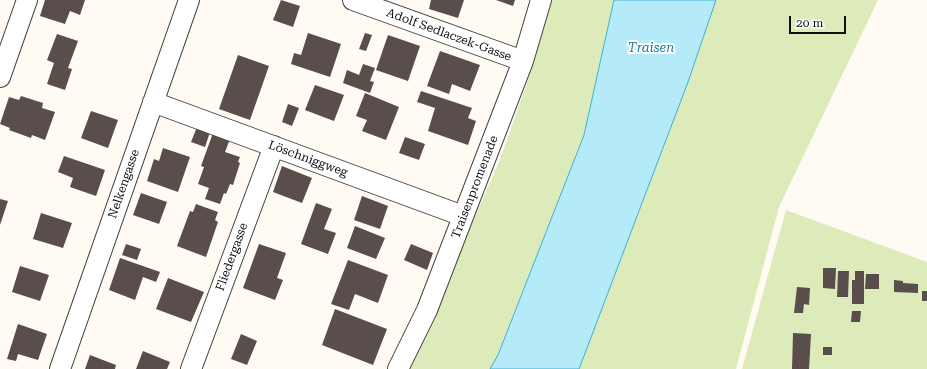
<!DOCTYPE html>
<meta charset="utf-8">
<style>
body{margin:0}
#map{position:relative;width:927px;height:369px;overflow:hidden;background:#fffaf2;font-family:"Roboto Serif",serif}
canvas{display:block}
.scale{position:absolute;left:789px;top:16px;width:57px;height:18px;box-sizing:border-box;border:2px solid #101010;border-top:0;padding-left:5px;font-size:12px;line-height:14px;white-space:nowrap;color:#101010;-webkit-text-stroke:3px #fff;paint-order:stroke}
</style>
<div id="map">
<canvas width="927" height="369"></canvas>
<div class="scale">20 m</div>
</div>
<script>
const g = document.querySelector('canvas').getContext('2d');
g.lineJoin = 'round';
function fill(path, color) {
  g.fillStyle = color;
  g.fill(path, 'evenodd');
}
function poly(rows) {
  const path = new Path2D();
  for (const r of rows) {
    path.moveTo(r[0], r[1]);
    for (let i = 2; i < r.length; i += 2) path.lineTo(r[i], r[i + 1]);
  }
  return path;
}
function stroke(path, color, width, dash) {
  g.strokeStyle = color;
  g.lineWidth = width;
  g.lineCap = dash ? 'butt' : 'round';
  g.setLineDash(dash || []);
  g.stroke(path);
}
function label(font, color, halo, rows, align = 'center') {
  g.font = font + ' "Roboto Serif",serif';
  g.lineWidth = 4;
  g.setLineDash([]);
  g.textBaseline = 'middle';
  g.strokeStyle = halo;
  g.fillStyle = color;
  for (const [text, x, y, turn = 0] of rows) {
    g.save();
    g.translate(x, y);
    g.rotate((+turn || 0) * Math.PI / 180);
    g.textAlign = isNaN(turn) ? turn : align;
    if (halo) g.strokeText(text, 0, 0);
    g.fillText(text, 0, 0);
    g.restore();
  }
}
fill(poly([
 [552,0,614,0,584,135,498,355,490,369,407,369,500,160,528,80],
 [716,0,878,0,779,207,736,369,579,369,688,82],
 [786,210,927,262,927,369,742,369]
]), '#ddebba');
const water = poly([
 [614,0,716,0,688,82,579,369,490,369,498,355,584,135,614,0]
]);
fill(water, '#b5ebf8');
stroke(water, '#3ab1d1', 1);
fill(poly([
 [45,0,85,0,80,15,70,11,65,24,40,16],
 [281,0,300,6,293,27,273,20],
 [431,0,464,0,458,18,429,9],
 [496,0,515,0,513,6],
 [308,33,341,44,330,77,291,64,294,53,301,55],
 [365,33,372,35,366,51,359,49],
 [57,34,78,41,68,68,72,69,65,90,47,84,54,63,47,60],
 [388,35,420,46,408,81,376,70],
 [440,51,480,65,470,91,452,84,449,94,427,86],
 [238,55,269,66,250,120,219,109],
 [363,64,375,68,370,81,374,82,370,93,343,83,347,70,359,75],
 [315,85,344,95,334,121,305,110],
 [421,91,472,108,468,118,476,121,468,145,428,131,435,108,417,102],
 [365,93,399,107,386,140,362,131,367,120,356,116],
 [21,96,43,103,42,108,55,112,45,140,32,135,31,138,9,130,10,128,0,124,9,97,19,100],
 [288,104,299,108,292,126,282,122],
 [91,111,118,120,108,148,81,138],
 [197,127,210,132,205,147,191,142],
 [213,133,230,139,225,152,240,157,238,162,240,163,233,185,230,184,226,194,224,193,220,204,205,199,209,188,198,184,204,167,201,166],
 [405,137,425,144,419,160,399,153],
 [163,148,190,157,178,192,147,181,154,159,159,161],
 [64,156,105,170,96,196,70,187,73,178,58,172],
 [282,166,312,178,302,203,273,192],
 [141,193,167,202,159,224,133,215],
 [362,196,388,206,380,229,354,220],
 [0,199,8,201,0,225],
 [316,203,332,209,324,229,336,233,328,254,301,244],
 [196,204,218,212,215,220,218,222,206,257,177,246,190,211,193,212],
 [41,213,72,223,63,248,33,239],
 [355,226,385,238,376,259,347,248],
 [126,244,141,249,137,260,122,255],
 [259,244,286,253,277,278,283,280,275,300,243,288],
 [411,244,433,253,427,270,404,260],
 [120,258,160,272,156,282,143,277,135,300,109,290],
 [348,260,388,275,378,303,355,294,349,310,331,304],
 [20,266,49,275,40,301,12,292],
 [823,268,836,268,835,289,823,288],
 [838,271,849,271,848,297,837,297],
 [855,271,864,271,864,304,852,304,852,280,855,280],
 [866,274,879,274,879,289,865,289],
 [168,278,204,292,191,322,156,309],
 [894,280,903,281,903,283,918,284,918,293,894,292],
 [797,287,810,288,809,305,804,304,803,313,794,313],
 [922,291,927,291,927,301,922,301],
 [335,309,387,329,373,365,322,345],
 [852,311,861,311,860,322,851,322],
 [18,324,47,334,38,360,18,354,16,361,7,359],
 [793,333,811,334,809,369,792,369],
 [241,334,257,341,247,365,231,359],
 [823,347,832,347,832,355,823,355],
 [143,351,170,362,167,369,136,369],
 [90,355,116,365,115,369,85,369]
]), '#594e4c');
const minor = poly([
 [353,0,523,61],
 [0,77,27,0],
 [153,102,463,216],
 [60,369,189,0],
 [191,369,274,146],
 [398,369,427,310,523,61,541,0]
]);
stroke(minor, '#434343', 22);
stroke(minor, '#fff', 20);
label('12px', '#101010', '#fff', [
 ["Adolf Sedlaczek-Gasse",449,35,20],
 ["Löschniggweg",308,159,20],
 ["Nelkengasse",124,184,-71],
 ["Traisenpromenade",475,187,-69],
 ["Fliedergasse",232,257,-70]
]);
label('italic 13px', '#147c9f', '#fff', [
 ["Traisen",651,48]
]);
</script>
